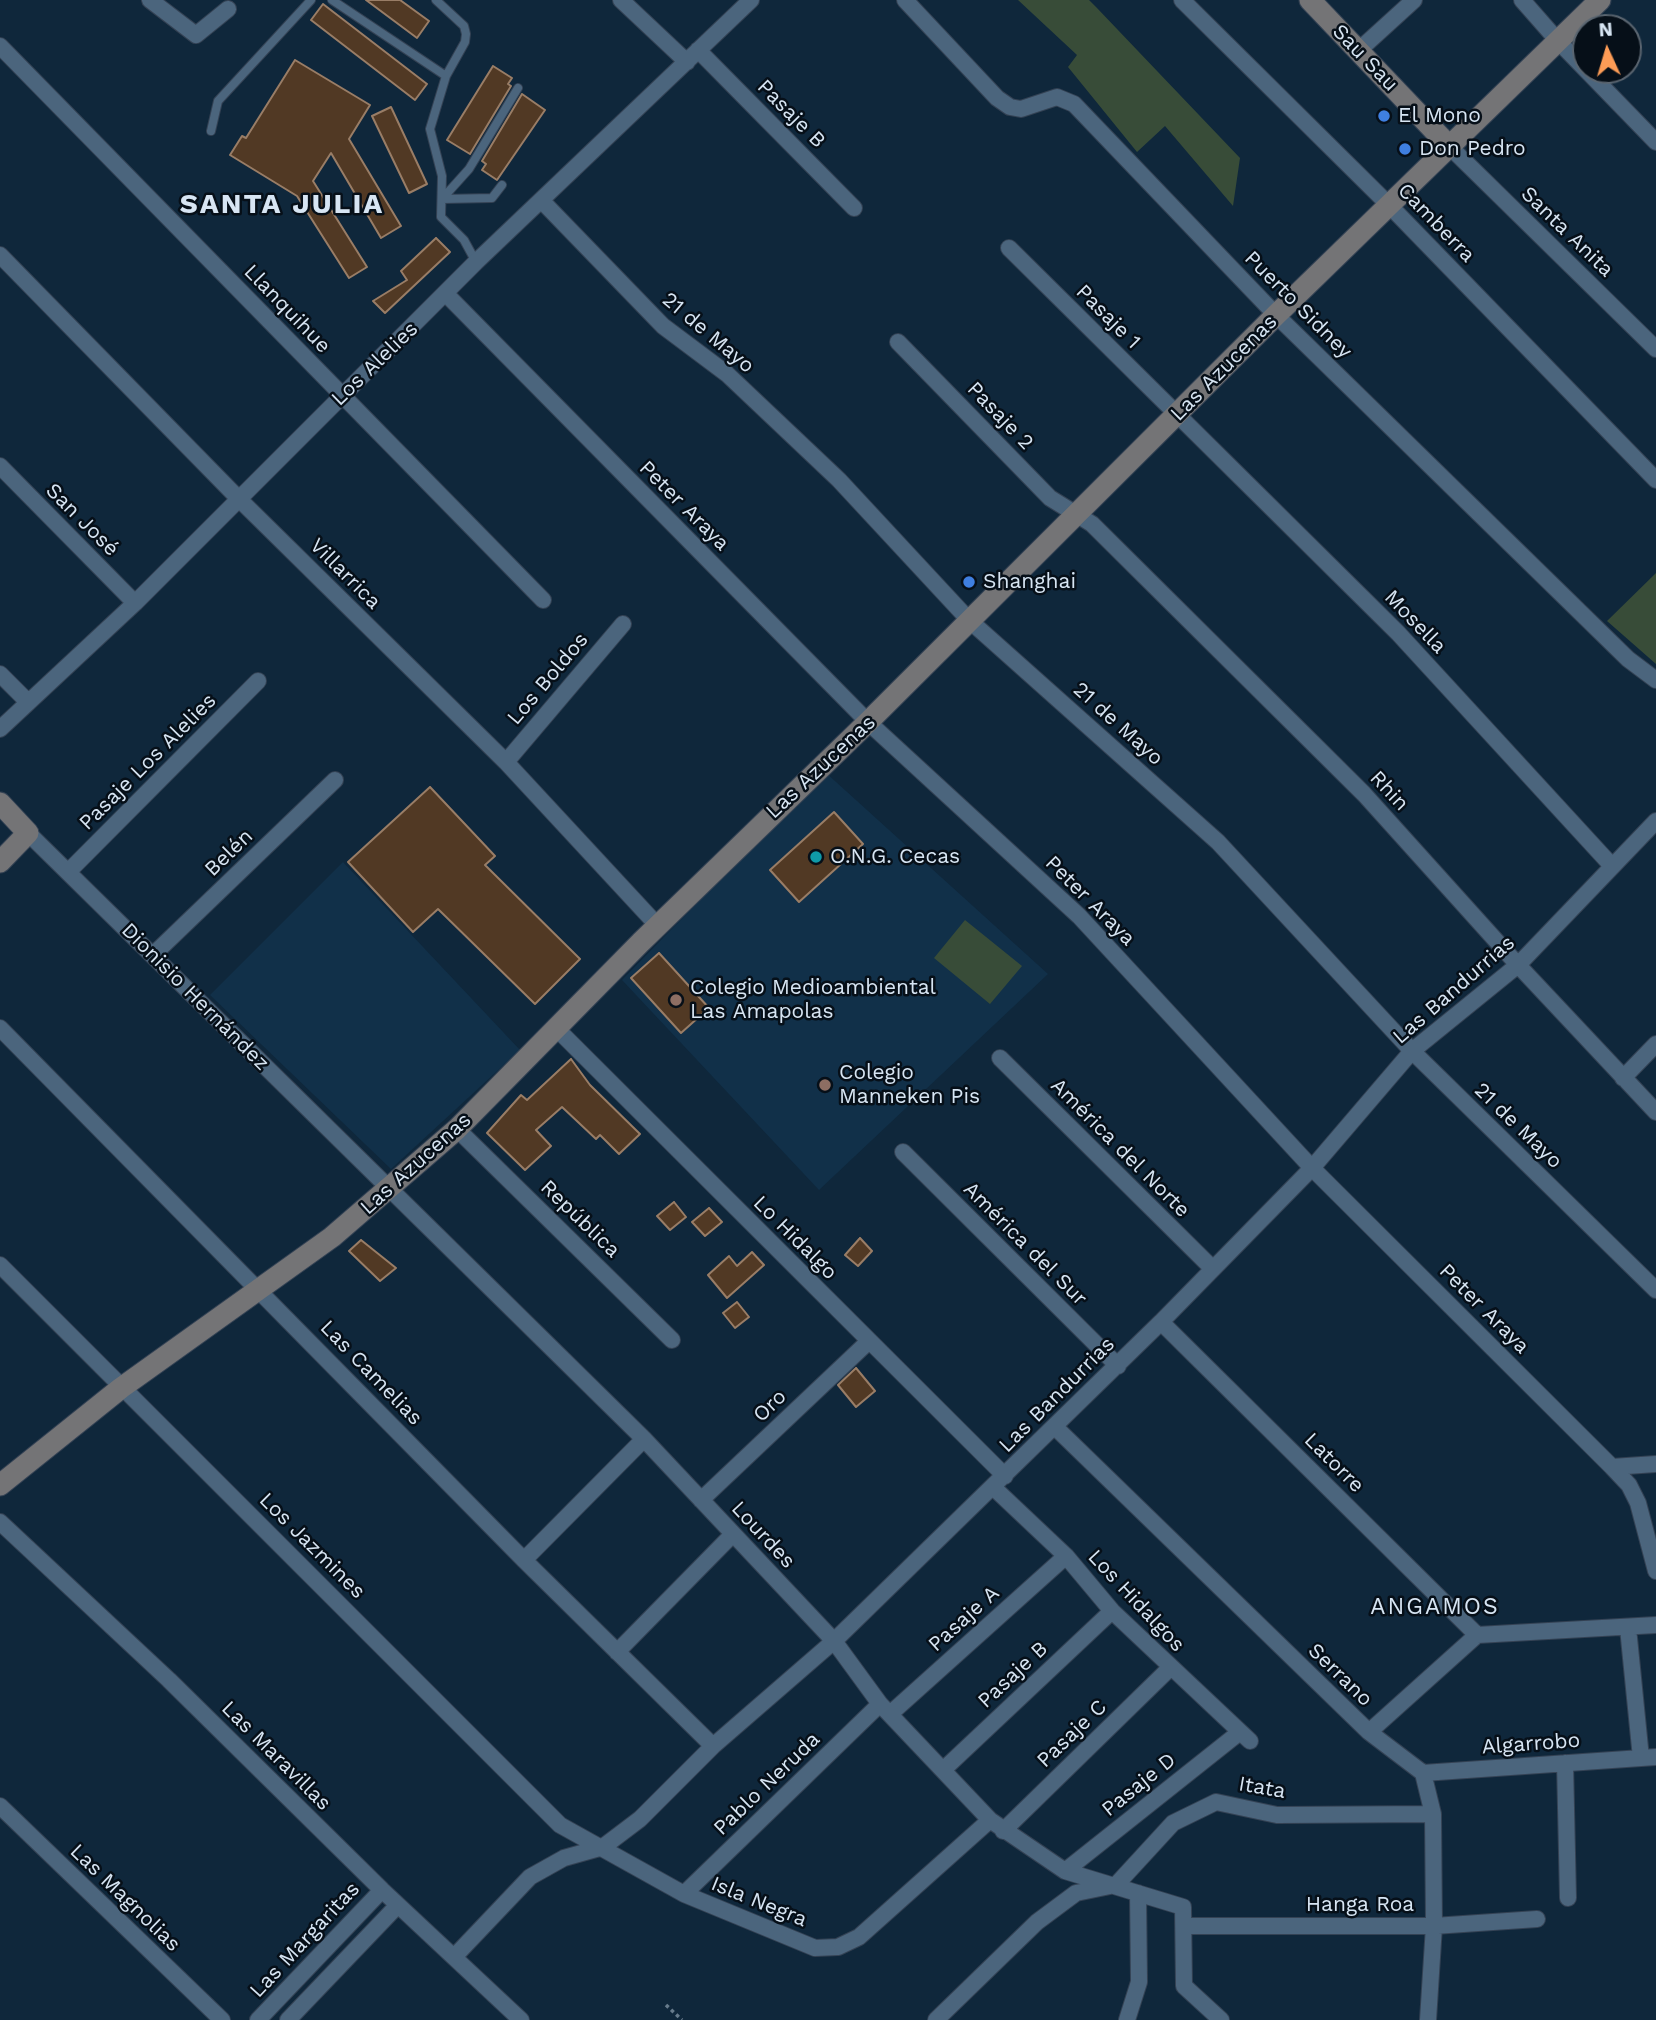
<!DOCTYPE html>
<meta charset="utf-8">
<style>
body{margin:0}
#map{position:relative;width:1656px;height:2020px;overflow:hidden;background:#0f273b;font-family:"Work Sans",sans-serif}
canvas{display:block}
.north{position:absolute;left:1572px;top:14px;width:70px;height:70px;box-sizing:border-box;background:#060f18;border:2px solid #5a6570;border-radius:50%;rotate:356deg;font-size:19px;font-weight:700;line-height:28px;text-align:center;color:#d7e5f3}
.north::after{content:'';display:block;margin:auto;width:24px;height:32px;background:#fd9c56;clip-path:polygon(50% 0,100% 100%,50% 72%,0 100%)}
</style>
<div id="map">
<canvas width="1656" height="2020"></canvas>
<div class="north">N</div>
</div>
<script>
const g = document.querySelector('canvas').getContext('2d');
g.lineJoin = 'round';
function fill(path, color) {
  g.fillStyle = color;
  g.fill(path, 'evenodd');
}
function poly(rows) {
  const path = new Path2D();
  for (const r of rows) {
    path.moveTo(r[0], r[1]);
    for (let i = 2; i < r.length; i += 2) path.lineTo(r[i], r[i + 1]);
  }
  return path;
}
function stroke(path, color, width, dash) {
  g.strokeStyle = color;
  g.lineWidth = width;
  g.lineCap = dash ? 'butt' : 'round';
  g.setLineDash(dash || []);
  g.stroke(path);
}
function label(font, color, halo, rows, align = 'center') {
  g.font = font + ' "Work Sans",sans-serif';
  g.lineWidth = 5;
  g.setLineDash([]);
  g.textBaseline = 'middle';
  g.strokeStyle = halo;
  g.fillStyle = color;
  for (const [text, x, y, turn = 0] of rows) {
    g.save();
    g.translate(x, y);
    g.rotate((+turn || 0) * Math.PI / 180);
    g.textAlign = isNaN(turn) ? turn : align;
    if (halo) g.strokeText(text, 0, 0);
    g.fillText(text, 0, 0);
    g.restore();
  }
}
fill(poly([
 [825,772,1048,974,819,1190,622,980],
 [343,862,520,1050,391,1169,210,995]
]), '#113049');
fill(poly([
 [1018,0,1089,0,1097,8,1240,158,1233,206,1165,126,1137,152,1068,67,1077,55],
 [1656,573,1656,664,1607,621],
 [965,920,1022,966,990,1004,934,958]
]), '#384c38');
const building = poly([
 [366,0,400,0,429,21,417,38,366,0],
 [323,4,427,84,415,100,311,20,323,4],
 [295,60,370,105,349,139,401,226,381,238,331,153,313,181,367,267,349,278,297,196,230,155,242,136,246,138,295,60],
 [493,66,512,78,508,84,511,86,470,154,447,140,493,66],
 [522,94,545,110,497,180,482,170,486,164,482,161,522,94],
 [391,107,427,184,409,193,372,116,391,107],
 [436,238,450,252,385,313,373,301,407,280,401,271,436,238],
 [430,787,495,856,485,865,580,959,535,1004,438,909,413,932,348,862,430,787],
 [834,812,863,844,799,902,770,870,834,812],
 [659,953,709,1008,681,1033,631,978,659,953],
 [571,1059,590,1085,640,1134,619,1154,600,1135,596,1139,562,1107,536,1130,551,1146,525,1170,487,1133,521,1095,527,1100,571,1059],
 [674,1202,686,1217,670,1230,657,1216,674,1202],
 [709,1208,722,1222,705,1236,692,1222,709,1208],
 [860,1238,872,1251,858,1266,845,1255,860,1238],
 [361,1240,396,1268,380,1281,349,1251,361,1240],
 [752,1252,764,1265,727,1298,708,1275,729,1256,737,1266,752,1252],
 [737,1302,749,1317,735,1328,723,1313,737,1302],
 [856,1368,875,1391,856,1407,838,1385,856,1368]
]);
fill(building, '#513924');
stroke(building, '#997d66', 2);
const lane = poly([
 [332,0,446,76],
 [436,0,464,26,466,34,465,42,446,76,430,129,442,176,441,217,464,240,476,262],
 [211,131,218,101,311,0],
 [502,185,492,198,442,199,469,169,518,88]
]);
const street = poly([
 [150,0,196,35,228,9],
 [621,0,687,62],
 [905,0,997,98,1010,107,1021,109,1057,97,1074,104,1276,315,1628,659,1656,680],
 [1182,0,1389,205,1656,480],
 [1522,0,1558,41,1656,142],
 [0,46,543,600],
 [698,50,854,208],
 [1358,51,1414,0],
 [1449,146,1656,349],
 [541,200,663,326,727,374,839,480,969,620,1218,842,1412,1051,1656,1290],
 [1009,248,1398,633,1612,866],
 [0,255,239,499,506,762,658,926],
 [447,295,868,722,1079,916,1312,1168,1612,1467,1629,1485,1638,1503,1656,1571],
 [898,342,1050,498,1092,524,1364,794,1518,965,1656,1112],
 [0,466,135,603],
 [0,674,28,702],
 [0,729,135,603,476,262,751,0],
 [506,762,623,624],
 [28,833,644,1439,834,1641,880,1704,990,1820,1065,1871,1183,1907,1184,1986,1221,2020],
 [68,872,258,681],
 [153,955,335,780],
 [0,1028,524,1560,713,1746],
 [556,1028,1005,1476],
 [1000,1058,1212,1268],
 [1623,1078,1656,1044],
 [457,1129,672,1340],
 [903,1152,1118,1366],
 [0,1265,560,1825,684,1894,815,1948,838,1947,859,1937,990,1820],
 [1161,1322,1477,1635],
 [1055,1427,1369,1732,1423,1773,1433,1814,1434,1926,1428,2020],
 [1612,1467,1656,1464],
 [994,1488,1066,1556,1112,1611,1250,1741],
 [701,1500,868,1342],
 [0,1522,169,1680,382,1890,521,2020],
 [524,1560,644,1439],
 [1628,1628,1641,1758],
 [617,1652,733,1534],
 [890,1714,1066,1556],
 [1369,1732,1477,1635,1656,1625],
 [1565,1763,1568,1898],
 [943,1770,1112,1611],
 [1423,1773,1656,1757],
 [0,1806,222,2020],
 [1003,1831,1170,1668],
 [1065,1871,1240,1732],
 [1116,1885,1173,1823,1216,1802,1277,1815,1433,1814],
 [684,1894,880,1704],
 [1184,1926,1434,1926,1537,1919],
 [454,1957,530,1877,564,1858,603,1847,640,1819,713,1746,834,1641,1161,1322,1312,1168,1412,1051,1518,965,1656,821],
 [258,2020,382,1890],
 [288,2020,398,1905],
 [936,2020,1037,1922,1076,1893,1110,1886],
 [1127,2020,1139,1982,1138,1893]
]);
const secondary = poly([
 [1310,0,1449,146],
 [0,803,28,833,0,862],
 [0,1485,121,1388,332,1237,457,1129,641,942,868,722,1276,315,1600,0]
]);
stroke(lane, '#344254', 10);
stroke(street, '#344254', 18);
stroke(secondary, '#344254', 23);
stroke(poly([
 [666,2005,682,2020]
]), '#677b8c', 3.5, [3.5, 3.5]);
stroke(lane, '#4b657d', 8);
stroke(street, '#4b657d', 16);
stroke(secondary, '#747476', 21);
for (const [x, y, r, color] of [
 [1384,116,7,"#3f7fe0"],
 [1405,149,7,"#3f7fe0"],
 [969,582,7,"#3f7fe0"],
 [816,857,7,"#0f9aa8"],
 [676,1000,7,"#8d6e63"],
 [825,1085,7,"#8d6e63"]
]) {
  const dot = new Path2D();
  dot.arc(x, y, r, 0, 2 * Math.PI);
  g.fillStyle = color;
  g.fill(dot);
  stroke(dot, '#060f18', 2.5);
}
label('21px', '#d7e5f3', '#060f18', [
 ["Sau Sau",1365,58,46],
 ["Pasaje B",791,114,45],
 ["Camberra",1436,223,46],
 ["Santa Anita",1567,232,44],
 ["Puerto Sidney",1298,305,45],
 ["Llanquihue",287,309,46],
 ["Pasaje 1",1108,317,45],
 ["21 de Mayo",708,333,40],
 ["Los Alelies",375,364,-44],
 ["Las Azucenas",1224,368,-45],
 ["Pasaje 2",1000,416,46],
 ["Peter Araya",684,506,45],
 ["San José",82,520,45],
 ["Villarrica",345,574,45],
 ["Mosella",1415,622,46],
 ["Los Boldos",548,679,-50],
 ["21 de Mayo",1118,724,42],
 ["Pasaje Los Alelies",148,762,-45],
 ["Las Azucenas",821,767,-43],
 ["Rhin",1389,791,47],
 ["Belén",229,853,-44],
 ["Peter Araya",1090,901,45],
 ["Las Bandurrias",1454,990,-41],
 ["Dionisio Hernández",195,997,45],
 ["21 de Mayo",1518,1126,44],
 ["América del Norte",1120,1148,45],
 ["Las Azucenas",416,1164,-42],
 ["República",580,1219,44],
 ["Lo Hidalgo",795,1238,45],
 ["América del Sur",1025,1244,45],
 ["Peter Araya",1484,1309,45],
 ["Las Camelias",371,1373,46],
 ["Las Bandurrias",1057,1395,-45],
 ["Oro",770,1406,-44],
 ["Latorre",1334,1463,45],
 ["Lourdes",763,1535,47],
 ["Los Jazmines",312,1546,45],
 ["Los Hidalgos",1136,1601,47],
 ["Pasaje A",964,1619,-42],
 ["Pasaje B",1013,1675,-43],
 ["Serrano",1340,1675,44],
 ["Pasaje C",1072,1734,-44],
 ["Algarrobo",1531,1744,-4],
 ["Las Maravillas",276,1756,45],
 ["Pablo Neruda",767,1784,-44],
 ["Pasaje D",1139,1785,-39],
 ["Itata",1262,1788,10],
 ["Las Magnolias",125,1898,44],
 ["Isla Negra",759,1902,22],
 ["Hanga Roa",1360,1905],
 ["Las Margaritas",305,1940,-47]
]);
label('21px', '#d7e5f3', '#060f18', [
 ["El Mono",1398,116],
 ["Don Pedro",1419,149],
 ["Shanghai",983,582],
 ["O.N.G. Cecas",830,857],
 ["Colegio Medioambiental",690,988],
 ["Las Amapolas",690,1012],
 ["Colegio",839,1073],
 ["Manneken Pis",839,1097]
], 'left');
g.letterSpacing = '2px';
label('23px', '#d7e5f3', '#060f18', [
 ["ANGAMOS",1435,1607]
]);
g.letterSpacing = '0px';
g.letterSpacing = '2px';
label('bold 28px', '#d7e5f3', '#060f18', [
 ["SANTA JULIA",282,205]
]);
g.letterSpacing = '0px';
</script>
